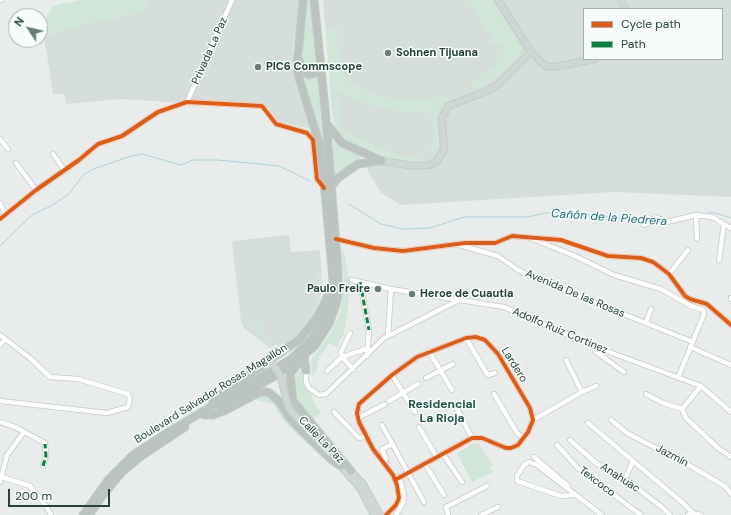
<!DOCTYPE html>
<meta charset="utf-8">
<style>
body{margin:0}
#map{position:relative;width:731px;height:515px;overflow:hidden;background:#e8edeb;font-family:"DM Sans",sans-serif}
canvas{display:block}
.legend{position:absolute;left:583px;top:8px;width:140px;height:52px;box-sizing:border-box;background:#f7fbf9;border:1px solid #a3b1ad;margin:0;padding:5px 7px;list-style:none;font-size:12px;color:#24423a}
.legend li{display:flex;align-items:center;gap:8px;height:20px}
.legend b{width:20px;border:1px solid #a3b1ad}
.north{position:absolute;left:8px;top:8px;width:40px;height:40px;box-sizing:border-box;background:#f7fbf9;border:1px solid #a3b1ad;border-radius:50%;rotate:305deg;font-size:11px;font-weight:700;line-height:16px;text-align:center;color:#24423a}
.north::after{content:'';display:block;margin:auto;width:14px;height:18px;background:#697e78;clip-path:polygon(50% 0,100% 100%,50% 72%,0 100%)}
.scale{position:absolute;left:8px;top:489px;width:102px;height:18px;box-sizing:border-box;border:2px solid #24423a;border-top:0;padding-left:5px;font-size:12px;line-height:14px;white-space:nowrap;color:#24423a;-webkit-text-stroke:3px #f7fbf9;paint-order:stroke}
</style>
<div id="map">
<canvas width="731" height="515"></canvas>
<ul class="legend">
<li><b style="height:5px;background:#e8590c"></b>Cycle path</li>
<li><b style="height:5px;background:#00873e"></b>Path</li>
</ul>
<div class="north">N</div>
<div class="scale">200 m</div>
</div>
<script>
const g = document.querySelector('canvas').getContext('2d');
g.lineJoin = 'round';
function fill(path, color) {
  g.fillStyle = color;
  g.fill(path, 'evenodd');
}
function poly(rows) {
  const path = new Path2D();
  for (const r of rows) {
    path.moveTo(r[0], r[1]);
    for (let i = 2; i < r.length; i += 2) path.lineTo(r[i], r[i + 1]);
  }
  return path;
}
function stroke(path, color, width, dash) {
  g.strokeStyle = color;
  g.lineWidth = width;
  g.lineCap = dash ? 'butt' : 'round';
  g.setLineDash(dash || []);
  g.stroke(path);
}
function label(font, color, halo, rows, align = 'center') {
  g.font = font + ' "DM Sans",sans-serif';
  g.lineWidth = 3;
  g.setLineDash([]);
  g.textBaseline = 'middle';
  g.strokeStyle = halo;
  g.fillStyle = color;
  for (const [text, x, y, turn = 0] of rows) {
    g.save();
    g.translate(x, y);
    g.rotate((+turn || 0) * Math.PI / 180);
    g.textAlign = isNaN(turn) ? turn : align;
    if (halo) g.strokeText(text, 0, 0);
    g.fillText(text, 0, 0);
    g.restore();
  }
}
fill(poly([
 [150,0,300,0,293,49,295,72,297,88,312,129,277,121,269,109,262,104,247,105,197,100,182,103,122,99,66,104,64,94,53,94,44,36,91,22,117,18,142,10],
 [323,0,731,0,731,197,615,192,401,205,381,193,368,172,365,149,334,123],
 [584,9,722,9,722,59,584,59],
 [289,235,291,252,320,250,322,279,320,297,314,318,291,344,275,352,244,328,241,321,232,241]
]), '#d6dedb');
fill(poly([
 [81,0,150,0,142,10,117,18,92,22,44,36,43,25,53,6],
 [306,0,310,0,316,67,315,70,309,72,303,67,303,37],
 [468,0,491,0,522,47,520,53,500,73,485,85,476,89,469,86,495,65,505,47,491,43,491,37],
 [337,28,340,33,336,37,345,76,351,84,379,96,411,100,436,97,451,98,439,108,436,117,439,141,438,150,435,154,430,152,434,135,430,111,405,113,366,104,338,91,341,125,346,132,390,152,430,161,415,164,386,159,341,139,336,132,332,114,326,30],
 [302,72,319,75,328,188,320,133,307,98,302,79],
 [332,138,339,145,362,155,360,160,334,178],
 [341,245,345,257,350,281,347,319,344,333,337,347,329,343,319,357,317,370,312,377,311,360,332,331,341,310,344,283],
 [321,272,323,284,321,296,313,317,304,331,291,344,272,354,268,340,254,330,253,326,256,323,261,321,262,334,276,345,290,343,312,315,319,298,321,285,318,284,318,273],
 [302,370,304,371,305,386,312,395,314,403,321,412,314,419,311,419,299,404,295,394,295,377,298,372],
 [266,387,275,390,284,413,328,463,284,422,273,404,252,399,211,422,214,417,255,390],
 [474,443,479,444,493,465,490,466,493,472,472,482,457,453]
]), '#d1e6d8');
stroke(poly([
 [349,204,381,224,402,229,430,228,464,217,528,217,545,213,564,212,649,221],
 [705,214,712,212,731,218],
 [654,221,661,222],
 [674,223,689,219],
 [0,246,32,215,51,206,69,194,84,174,93,169,128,157,142,154,181,165,193,160,218,160,279,166,310,181]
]), '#a9d4db', 1);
const minor = poly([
 [0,0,1,0],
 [187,102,232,0],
 [0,139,8,149],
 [53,154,65,171],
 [16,163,36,190],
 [0,203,5,214],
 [696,215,697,239],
 [0,219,36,190,79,160,98,144,122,136,158,112,187,102,262,106,276,124,307,133,313,140,317,179,324,187],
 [644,225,649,223,655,217,667,222,696,215,712,217,731,228],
 [530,238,575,256,614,275,661,289,691,306,703,310,704,314,678,378],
 [336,239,374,248,403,251,465,243,495,243,512,236,561,240,608,256,641,258,653,262,669,274,685,296,690,299,707,304,731,325],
 [459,245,498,256,518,270,534,278,693,342],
 [719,260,724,224],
 [669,274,688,250],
 [352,280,391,289,504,307,593,346,701,386,731,412],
 [360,282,369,330,367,356],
 [731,298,731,299],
 [646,323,651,309],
 [350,333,341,352,342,357,353,369],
 [0,335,30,358,50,377,78,379,128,394,130,399,128,407,107,413,0,401],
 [388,336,391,289],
 [466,338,487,374,488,375,495,373],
 [0,345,5,339],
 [593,346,596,352,624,372],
 [690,347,731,365],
 [429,351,452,390],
 [566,360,582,392],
 [306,371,306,382,309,388,319,395,326,394,384,338,459,300],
 [327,371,342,357,366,349],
 [392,375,415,412],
 [426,378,453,364],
 [494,394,517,433,524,438],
 [646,394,663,403,682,409],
 [389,401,418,384],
 [455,405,472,438],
 [682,409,686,418,718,448,731,457],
 [682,409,701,386],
 [334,412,359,438,367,436],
 [358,418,385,404],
 [533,420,582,392,596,386],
 [611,420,627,433,692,467,726,487,731,494],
 [0,422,15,427,45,443,46,456,43,466],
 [588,423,683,503,695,515],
 [382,425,424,502],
 [419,427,437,458],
 [570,440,596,463,625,479,663,508,670,515],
 [557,445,578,468,641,515],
 [443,454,462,482],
 [534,457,568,486],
 [384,464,386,459,382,449,391,445],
 [425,464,444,495],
 [2,477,30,486,46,506,51,515],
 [625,479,633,461],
 [0,482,7,455,24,432],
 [575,495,561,496,517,481,517,476,524,465,529,462,537,465,602,515],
 [386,515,396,505,399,498,397,485,393,475,373,449,359,422,357,413,359,404,392,375,417,357,466,338,476,337,485,340,498,354,530,408,533,420,528,432,518,445,511,448,506,448,482,438,472,438,395,480],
 [396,515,403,503,404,496,401,483,396,477],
 [448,515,446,507,487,486],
 [481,515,498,507],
 [688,515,693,513,701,515]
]);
const major = poly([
 [498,0,531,52,545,66,554,67,595,59],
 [621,0,625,9],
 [382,161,415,166,429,165,436,162,444,150,442,118,448,106,485,92,496,86,531,52],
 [339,464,360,488,374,515],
 [349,469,363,484,380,515]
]);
const highway = poly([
 [299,60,304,72,309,75,316,73,321,64],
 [327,124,342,143,382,161],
 [331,187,338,178,358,164,381,161],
 [304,355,306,371],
 [298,364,290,374,293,401,351,471],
 [212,401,300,339,318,316,329,293],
 [220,406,275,376,314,347,329,324,336,305,338,295,338,270,325,108,314,0],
 [204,415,212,415,224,411,260,392,268,392,278,400,289,417,303,432,333,461,341,466],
 [83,515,108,480,133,455,170,431,291,359,312,339,326,316,331,295,333,280,325,192,319,143,299,78,297,66,303,0],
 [89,515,103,495,122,472,140,457,185,427]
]);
stroke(minor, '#c5cac8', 6);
stroke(major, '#c3ccc9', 8);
stroke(highway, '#c3ccc9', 9);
stroke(minor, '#fcfcfc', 4.5);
stroke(major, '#cfd7d5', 6);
stroke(highway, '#bcc4c2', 7);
const majorBridge = poly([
 [273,364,281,377,287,403,291,411,330,453]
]);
stroke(majorBridge, '#c3ccc9', 8, []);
stroke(majorBridge, '#cfd7d5', 6);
stroke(poly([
 [360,282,369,330],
 [43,466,46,456,45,444]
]), '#00873e', 3, [6, 3]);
stroke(poly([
 [0,219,36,190,79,160,98,144,122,136,158,112,187,102,262,106,276,124,307,133,313,140,317,179,324,188],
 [336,239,374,248,403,251,465,243,495,243,512,236,561,240,608,256,641,258,653,262,669,274,685,296,690,299,707,304,731,325],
 [386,515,396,505,399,498,397,485,393,475,373,449,359,422,357,413,359,404,392,375,417,357,466,338,476,337,485,340,498,354,530,408,533,420,528,432,518,445,511,448,506,448,482,438,472,438,395,480]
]), '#e8590c', 4);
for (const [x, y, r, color] of [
 [388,53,4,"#697e78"],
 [258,67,4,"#697e78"],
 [378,289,4,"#697e78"],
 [412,294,4,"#697e78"]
]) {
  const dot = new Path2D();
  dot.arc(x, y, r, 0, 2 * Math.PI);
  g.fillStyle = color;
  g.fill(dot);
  stroke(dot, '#f7fbf9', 1.5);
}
label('11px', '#24423a', '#f7fbf9', [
 ["Privada La Paz",210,51,-66],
 ["Avenida De las Rosas",575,294,23],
 ["Adolfo Ruiz Cortinez",560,331,23],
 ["Lardero",514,365,58],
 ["Boulevard Salvador Rosas Magallón",211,394,-32],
 ["Calle La Paz",321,440,46],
 ["Jazmín",672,456,28],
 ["Anahuac",620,478,33],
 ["Texcoco",597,482,37]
]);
label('bold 11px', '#24423a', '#f7fbf9', [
 ["Sohnen Tijuana",396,53],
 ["PIC6 Commscope",266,67],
 ["Paulo Freire",370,289,"right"],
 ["Heroe de Cuautla",420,294]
], 'left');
label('italic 12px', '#1c6f80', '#f7fbf9', [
 ["Cañón de la Piedrera",609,218,4]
]);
label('bold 12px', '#1f5548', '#f7fbf9', [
 ["Residencial",442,405],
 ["La Rioja",442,419]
]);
</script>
